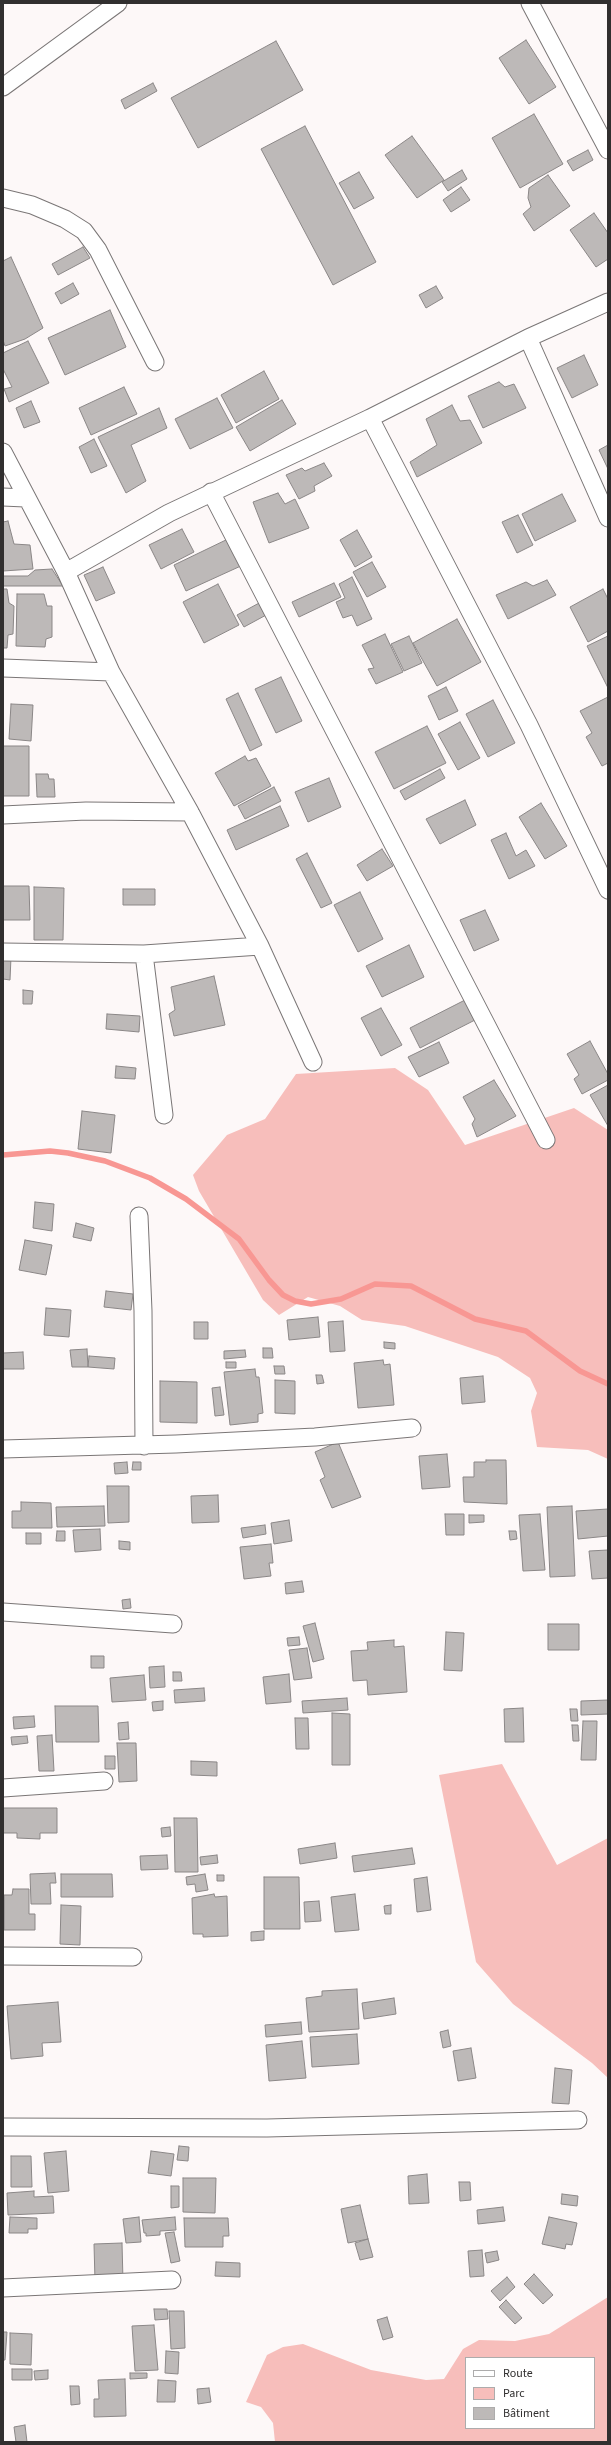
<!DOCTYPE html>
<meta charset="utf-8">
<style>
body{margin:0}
#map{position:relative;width:611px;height:2445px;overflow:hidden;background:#fdf8f8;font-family:"Source Sans 3",sans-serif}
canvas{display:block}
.frame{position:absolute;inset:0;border:4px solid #312f2f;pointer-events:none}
.legend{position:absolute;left:465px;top:2357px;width:130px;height:72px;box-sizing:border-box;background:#fff;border:1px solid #adacac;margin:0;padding:5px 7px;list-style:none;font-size:12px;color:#312f2f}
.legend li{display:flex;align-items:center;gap:8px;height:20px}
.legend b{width:20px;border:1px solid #adacac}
</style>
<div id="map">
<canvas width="611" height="2445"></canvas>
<div class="frame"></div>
<ul class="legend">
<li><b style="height:5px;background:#fff"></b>Route</li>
<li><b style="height:11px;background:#f7bebb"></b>Parc</li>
<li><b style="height:11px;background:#bdb9b8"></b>Bâtiment</li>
</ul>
</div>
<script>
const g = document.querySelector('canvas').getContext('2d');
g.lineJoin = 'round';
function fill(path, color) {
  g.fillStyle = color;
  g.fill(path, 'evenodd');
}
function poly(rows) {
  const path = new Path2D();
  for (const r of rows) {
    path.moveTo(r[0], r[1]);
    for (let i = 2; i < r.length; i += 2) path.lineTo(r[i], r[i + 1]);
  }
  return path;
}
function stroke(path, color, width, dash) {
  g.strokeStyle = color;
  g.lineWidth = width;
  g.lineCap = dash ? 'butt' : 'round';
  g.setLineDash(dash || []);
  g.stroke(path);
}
fill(poly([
 [395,1068,428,1090,465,1145,574,1108,608,1130,608,1459,588,1450,537,1447,531,1411,537,1393,530,1378,498,1357,405,1326,362,1320,340,1306,308,1297,279,1315,263,1300,199,1191,193,1175,227,1135,265,1119,296,1074],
 [502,1764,557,1865,608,1838,608,2078,592,2063,513,2004,476,1962,439,1775],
 [608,2297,608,2442,275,2442,273,2423,261,2407,246,2402,267,2355,283,2347,303,2344,371,2370,426,2380,444,2379,463,2349,479,2340,515,2341,549,2334],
 [466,2358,594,2358,594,2428,466,2428]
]), '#f7bebb');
stroke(poly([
 [3,1155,50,1151,68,1153,105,1161,150,1178,186,1199,239,1239,269,1280,283,1295,295,1301,311,1304,341,1299,375,1284,411,1286,475,1319,526,1331,580,1371,608,1384]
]), '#f89793', 5.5);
const building = poly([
 [526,40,556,87,529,104,499,58,526,40],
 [276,41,303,90,198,148,171,98,276,41],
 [153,83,157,91,125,109,121,100,153,83],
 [534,114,563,164,520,188,492,138,534,114],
 [305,126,376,262,333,285,261,149,305,126],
 [412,136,444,180,417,198,385,155,412,136],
 [588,150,593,160,573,171,567,161,588,150],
 [462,170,467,179,448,191,442,182,462,170],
 [359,172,374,198,354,209,339,183,359,172],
 [548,175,570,206,534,231,523,214,531,207,528,198,529,188,548,175],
 [461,187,470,200,451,212,443,200,461,187],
 [594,213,608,233,608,259,596,267,570,230,594,213],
 [83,247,90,258,58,275,52,264,83,247],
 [11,257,43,328,25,339,5,346,3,340,3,261,11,257],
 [73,283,79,294,61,304,55,293,73,283],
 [436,286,443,298,426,308,419,295,436,286],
 [110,310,126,347,65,375,48,338,110,310],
 [28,341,49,383,9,402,4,389,12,387,3,369,3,353,28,341],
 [584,355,598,385,572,398,557,368,584,355],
 [264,371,279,399,236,423,221,395,264,371],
 [499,382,505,387,514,384,526,408,483,428,468,396,499,382],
 [124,387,137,414,91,435,79,408,124,387],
 [217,398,233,428,190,449,175,419,217,398],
 [282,400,296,424,250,451,236,427,282,400],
 [31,401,40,422,24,428,16,408,31,401],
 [452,405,460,421,470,420,482,443,417,477,410,462,437,445,426,419,452,405],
 [159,408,167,428,131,445,146,481,126,493,98,437,159,408],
 [94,439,107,466,91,473,79,447,94,439],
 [608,445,608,469,599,450,608,445],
 [324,463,332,476,314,486,315,491,299,499,286,475,302,468,305,471,324,463],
 [278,493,285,504,295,499,309,528,269,543,253,502,278,493],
 [562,494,576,521,535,541,522,514,562,494],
 [518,515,533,545,517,553,502,522,518,515],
 [8,521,14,544,30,545,33,569,3,571,3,522,8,521],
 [182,529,194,552,161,569,149,545,182,529],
 [357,530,372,557,355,567,340,540,357,530],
 [230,538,243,565,186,591,174,565,230,538],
 [372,562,386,587,367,597,353,572,372,562],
 [103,567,115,593,96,601,84,575,103,567],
 [52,569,63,586,3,586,3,576,28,576,35,570,52,569],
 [352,577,372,619,357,626,352,615,343,618,336,602,345,598,339,584,352,577],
 [547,580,556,595,508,619,496,595,526,582,533,586,547,580],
 [334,583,341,597,299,617,292,602,334,583],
 [218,584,239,625,204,643,183,602,218,584],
 [3,589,7,589,9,603,14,606,13,634,8,635,7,648,3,648,3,589],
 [603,589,608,599,608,631,588,642,570,607,603,589],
 [17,594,44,594,47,606,52,606,52,637,46,639,45,647,16,646,17,594],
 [261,602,268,614,244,627,237,615,261,602],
 [457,619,481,662,437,686,413,643,457,619],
 [385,634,403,672,376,684,368,669,374,668,362,645,385,634],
 [409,636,422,663,404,671,391,644,409,636],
 [608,636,608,688,587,646,608,636],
 [281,677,302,721,276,733,255,689,281,677],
 [446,687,458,711,439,720,428,696,446,687],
 [238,693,262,745,250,751,226,699,238,693],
 [608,697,608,763,602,766,586,737,592,733,580,711,608,697],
 [493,700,515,743,488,757,466,714,493,700],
 [11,704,33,705,31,741,9,739,11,704],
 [460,722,480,758,458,770,438,734,460,722],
 [427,726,446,763,394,789,375,752,427,726],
 [3,746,29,746,29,796,3,796,3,746],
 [245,756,248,761,256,758,271,786,234,806,215,773,245,756],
 [440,769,445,778,405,800,400,791,440,769],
 [36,774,48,774,49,779,54,779,55,797,37,797,36,774],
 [329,778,341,807,308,822,295,792,329,778],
 [274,787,281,801,245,819,238,806,274,787],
 [465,800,476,825,440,844,426,819,465,800],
 [541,803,567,846,545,859,519,817,541,803],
 [280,806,289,826,236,850,227,830,280,806],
 [506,833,516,856,526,850,535,866,509,879,491,840,506,833],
 [382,849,393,866,367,881,357,865,382,849],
 [307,853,332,903,321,908,296,859,307,853],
 [3,886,29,886,30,920,3,920,3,886],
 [34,887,64,888,63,940,34,940,34,887],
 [123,889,155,889,155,905,123,905,123,889],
 [360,892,383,939,358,952,334,905,360,892],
 [485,910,499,940,474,951,460,920,485,910],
 [409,945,424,977,382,997,366,966,409,945],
 [3,956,11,957,10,980,3,979,3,956],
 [214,976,225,1025,174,1036,169,1014,175,1010,171,987,214,976],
 [23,990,33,991,32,1004,23,1004,23,990],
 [467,999,477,1019,420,1048,410,1028,467,999],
 [381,1008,402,1045,381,1056,361,1018,381,1008],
 [107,1014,140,1016,139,1032,106,1029,107,1014],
 [590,1041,608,1074,608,1080,582,1094,574,1079,579,1075,567,1054,590,1041],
 [439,1042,449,1063,419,1077,408,1057,439,1042],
 [116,1066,136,1068,135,1079,115,1078,116,1066],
 [494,1080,516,1116,477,1137,472,1124,475,1119,463,1097,494,1080],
 [608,1085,608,1126,590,1095,608,1085],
 [82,1111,115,1115,111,1153,78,1149,82,1111],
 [35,1202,54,1204,52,1231,33,1228,35,1202],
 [76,1223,94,1228,91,1241,73,1237,76,1223],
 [25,1240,52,1245,46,1275,19,1270,25,1240],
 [106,1291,133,1294,131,1310,104,1307,106,1291],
 [46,1308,71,1310,69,1337,44,1335,46,1308],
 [318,1317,320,1337,289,1340,287,1320,318,1317],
 [343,1321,345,1351,330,1352,328,1322,343,1321],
 [194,1322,208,1322,208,1339,194,1339,194,1322],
 [384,1342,395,1343,395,1349,384,1348,384,1342],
 [263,1348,272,1348,273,1358,263,1358,263,1348],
 [87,1349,88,1367,72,1367,70,1350,87,1349],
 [245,1350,246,1357,224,1359,224,1351,245,1350],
 [23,1352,24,1369,3,1369,3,1353,23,1352],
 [89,1356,115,1358,114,1369,88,1367,89,1356],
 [383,1360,384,1365,390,1364,394,1405,358,1408,354,1363,383,1360],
 [226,1362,236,1362,236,1368,226,1368,226,1362],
 [274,1366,284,1366,285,1374,275,1374,274,1366],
 [255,1369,256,1377,259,1377,263,1413,258,1414,258,1422,230,1425,224,1372,255,1369],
 [316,1375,322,1375,324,1383,317,1384,316,1375],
 [483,1376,485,1402,462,1404,460,1378,483,1376],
 [275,1380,295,1381,295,1414,275,1413,275,1380],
 [160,1381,197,1382,197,1423,160,1422,160,1381],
 [220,1387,224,1415,215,1416,212,1388,220,1387],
 [338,1442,361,1497,332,1508,320,1480,325,1477,315,1452,338,1442],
 [447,1454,450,1487,422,1489,419,1456,447,1454],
 [486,1460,506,1460,507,1504,464,1502,463,1477,474,1477,474,1462,486,1462,486,1460],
 [127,1462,128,1473,115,1474,114,1463,127,1462],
 [133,1462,141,1462,141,1470,132,1470,133,1462],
 [107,1486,129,1486,129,1522,108,1523,107,1486],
 [218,1495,219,1522,192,1523,191,1496,218,1495],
 [21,1502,51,1503,52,1528,12,1528,12,1511,21,1511,21,1502],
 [104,1506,105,1526,57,1527,56,1507,104,1506],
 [572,1506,575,1576,550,1577,547,1507,572,1506],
 [608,1509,608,1536,578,1539,576,1511,608,1509],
 [445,1514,464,1514,464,1535,446,1535,445,1514],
 [540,1514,545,1570,523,1571,519,1515,540,1514],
 [469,1515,484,1515,484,1522,469,1523,469,1515],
 [289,1520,292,1541,274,1544,271,1523,289,1520],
 [265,1525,266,1534,243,1538,241,1528,265,1525],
 [100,1529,101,1550,75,1552,73,1530,100,1529],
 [57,1531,65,1531,65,1541,56,1541,57,1531],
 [509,1531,516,1531,517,1539,510,1540,509,1531],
 [26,1533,41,1533,41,1544,26,1544,26,1533],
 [119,1541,130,1542,130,1550,119,1549,119,1541],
 [271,1544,273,1563,269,1563,271,1576,244,1579,240,1547,271,1544],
 [608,1550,608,1578,592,1579,589,1551,608,1550],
 [302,1581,304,1592,286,1594,285,1583,302,1581],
 [130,1599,131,1608,123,1609,122,1600,130,1599],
 [315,1623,324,1659,313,1662,303,1626,315,1623],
 [548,1624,579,1624,579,1650,548,1650,548,1624],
 [446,1632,464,1633,462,1671,444,1670,446,1632],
 [299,1637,300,1645,288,1646,287,1638,299,1637],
 [394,1640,394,1647,404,1646,407,1692,368,1695,367,1680,353,1681,351,1651,368,1650,367,1642,394,1640],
 [307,1648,312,1678,294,1680,289,1650,307,1648],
 [91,1656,104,1656,104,1668,91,1668,91,1656],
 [164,1666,165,1687,150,1688,149,1667,164,1666],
 [173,1672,181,1672,182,1681,173,1681,173,1672],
 [289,1674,291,1702,266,1704,263,1677,289,1674],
 [144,1675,146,1700,112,1702,110,1678,144,1675],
 [204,1688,205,1701,175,1703,174,1690,204,1688],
 [347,1698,348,1710,303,1713,302,1701,347,1698],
 [608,1700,608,1714,581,1715,581,1701,608,1700],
 [163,1701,163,1710,153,1711,152,1702,163,1701],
 [55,1706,98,1706,99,1742,56,1742,55,1706],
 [523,1708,524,1742,505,1742,504,1709,523,1708],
 [570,1709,577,1709,578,1721,571,1721,570,1709],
 [332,1713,350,1714,350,1765,332,1765,332,1713],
 [34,1716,35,1727,14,1729,13,1717,34,1716],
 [295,1718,308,1718,309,1749,296,1749,295,1718],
 [583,1721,597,1721,596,1760,581,1760,583,1721],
 [128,1722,129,1739,119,1740,118,1723,128,1722],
 [572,1725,578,1725,579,1741,573,1741,572,1725],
 [52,1735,54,1771,39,1771,37,1736,52,1735],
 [27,1736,28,1743,12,1745,11,1737,27,1736],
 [117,1743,136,1743,137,1781,119,1782,117,1743],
 [105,1756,115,1756,115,1769,105,1769,105,1756],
 [191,1761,217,1762,217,1776,191,1775,191,1761],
 [3,1808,57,1808,57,1833,40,1833,40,1839,17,1838,17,1833,3,1833,3,1808],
 [174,1818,197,1818,198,1872,175,1872,174,1818],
 [170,1827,171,1836,162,1837,161,1828,170,1827],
 [335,1843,337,1858,300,1864,298,1849,335,1843],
 [412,1848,415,1864,354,1872,352,1856,412,1848],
 [167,1855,168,1869,141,1870,140,1856,167,1855],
 [217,1855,218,1863,201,1865,200,1857,217,1855],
 [55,1873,56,1883,50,1883,51,1904,31,1904,30,1874,55,1873],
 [61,1874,112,1874,113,1897,61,1897,61,1874],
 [205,1874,208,1890,196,1892,195,1884,187,1885,186,1877,205,1874],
 [217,1875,224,1875,224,1881,217,1881,217,1875],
 [264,1877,299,1877,300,1929,264,1929,264,1877],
 [427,1877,431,1910,417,1912,414,1879,427,1877],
 [13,1889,29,1889,29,1914,35,1914,35,1930,4,1930,4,1895,12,1895,13,1889],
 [214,1894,215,1897,227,1896,228,1936,203,1937,203,1934,193,1934,192,1898,214,1894],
 [355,1894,359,1930,335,1932,331,1897,355,1894],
 [319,1901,321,1921,305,1922,304,1902,319,1901],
 [61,1905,81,1906,80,1945,60,1944,61,1905],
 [391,1905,391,1914,385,1914,384,1906,391,1905],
 [264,1931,264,1940,251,1941,251,1932,264,1931],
 [357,1989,359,2029,309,2032,306,1998,322,1996,322,1991,357,1989],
 [394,1998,396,2014,364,2019,362,2003,394,1998],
 [58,2002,61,2042,42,2043,43,2056,11,2059,7,2006,58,2002],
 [301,2022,302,2034,266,2037,265,2025,301,2022],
 [448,2030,451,2046,443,2048,440,2032,448,2030],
 [357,2034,359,2064,312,2067,310,2037,357,2034],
 [302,2041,306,2078,269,2081,266,2045,302,2041],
 [471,2048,476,2078,458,2081,453,2051,471,2048],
 [555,2068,572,2070,569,2104,552,2103,555,2068],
 [179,2146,189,2147,188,2161,177,2160,179,2146],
 [66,2151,69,2191,48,2193,44,2153,66,2151],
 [151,2151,174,2154,171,2176,148,2173,151,2151],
 [11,2156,31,2156,32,2187,11,2187,11,2156],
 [427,2174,429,2203,409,2204,408,2176,427,2174],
 [183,2178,216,2178,215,2213,183,2212,183,2178],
 [459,2182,470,2182,471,2200,460,2201,459,2182],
 [171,2186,179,2186,179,2207,171,2208,171,2186],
 [34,2191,34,2197,53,2196,54,2213,8,2215,7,2193,34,2191],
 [562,2194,578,2196,577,2206,561,2204,562,2194],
 [360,2205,368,2239,348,2243,341,2209,360,2205],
 [503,2207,505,2221,478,2224,477,2210,503,2207],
 [10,2217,37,2218,37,2229,28,2229,28,2233,9,2233,10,2217],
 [139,2217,141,2242,126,2243,123,2219,139,2217],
 [175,2217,176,2230,160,2231,160,2235,146,2236,146,2233,144,2233,142,2220,175,2217],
 [549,2217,577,2223,572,2245,566,2244,565,2249,542,2244,549,2217],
 [184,2218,228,2218,229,2236,223,2236,223,2247,185,2247,184,2218],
 [174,2232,180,2261,171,2263,165,2233,174,2232],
 [368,2239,373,2257,360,2260,355,2243,368,2239],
 [122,2243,123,2281,95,2281,94,2244,122,2243],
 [482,2250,484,2276,470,2277,468,2251,482,2250],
 [497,2251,499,2260,487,2263,485,2253,497,2251],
 [216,2262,240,2263,240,2277,215,2276,216,2262],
 [534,2274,553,2295,543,2304,524,2284,534,2274],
 [507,2277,515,2287,500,2301,491,2291,507,2277],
 [506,2300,522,2318,515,2324,499,2307,506,2300],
 [154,2309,167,2309,168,2319,155,2320,154,2309],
 [169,2311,184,2311,185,2348,171,2349,169,2311],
 [387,2317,393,2337,383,2340,377,2320,387,2317],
 [154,2325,158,2370,135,2371,132,2326,154,2325],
 [3,2332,7,2332,5,2360,3,2360,3,2332],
 [10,2333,32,2334,31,2365,10,2364,10,2333],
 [166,2351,179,2352,178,2374,165,2373,166,2351],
 [12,2369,32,2369,32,2380,12,2380,12,2369],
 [48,2370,48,2379,35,2380,34,2371,48,2370],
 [130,2373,147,2373,147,2378,130,2379,130,2373],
 [125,2379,126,2416,94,2417,94,2399,99,2399,98,2380,125,2379],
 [158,2380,176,2381,175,2402,157,2402,158,2380],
 [70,2386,79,2386,80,2404,71,2405,70,2386],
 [209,2388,211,2402,198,2404,197,2389,209,2388],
 [25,2425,27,2442,16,2442,14,2427,25,2425]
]);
fill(building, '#bdb9b8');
stroke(building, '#8b8787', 1);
const minor = poly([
 [530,3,608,150],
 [3,87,118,3],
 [3,198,32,205,65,219,84,231,98,250,155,362],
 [528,338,608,518],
 [370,418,529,725,608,890],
 [3,452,66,572,111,672,190,812,260,946,313,1062],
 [211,492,546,1140],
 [3,497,25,498],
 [66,572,169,513,370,418,528,338,608,302],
 [3,668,111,672],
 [3,815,86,811,190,812],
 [3,952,144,954,260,946],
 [144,954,164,1115],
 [139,1216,143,1311,144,1446],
 [3,1449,176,1444,315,1437,412,1428],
 [3,1612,173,1624],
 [3,1788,104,1781],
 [3,1956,133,1957],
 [3,2127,267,2128,578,2120],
 [3,2288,172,2280]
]);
stroke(minor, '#7a7676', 19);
stroke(minor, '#fff', 17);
</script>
